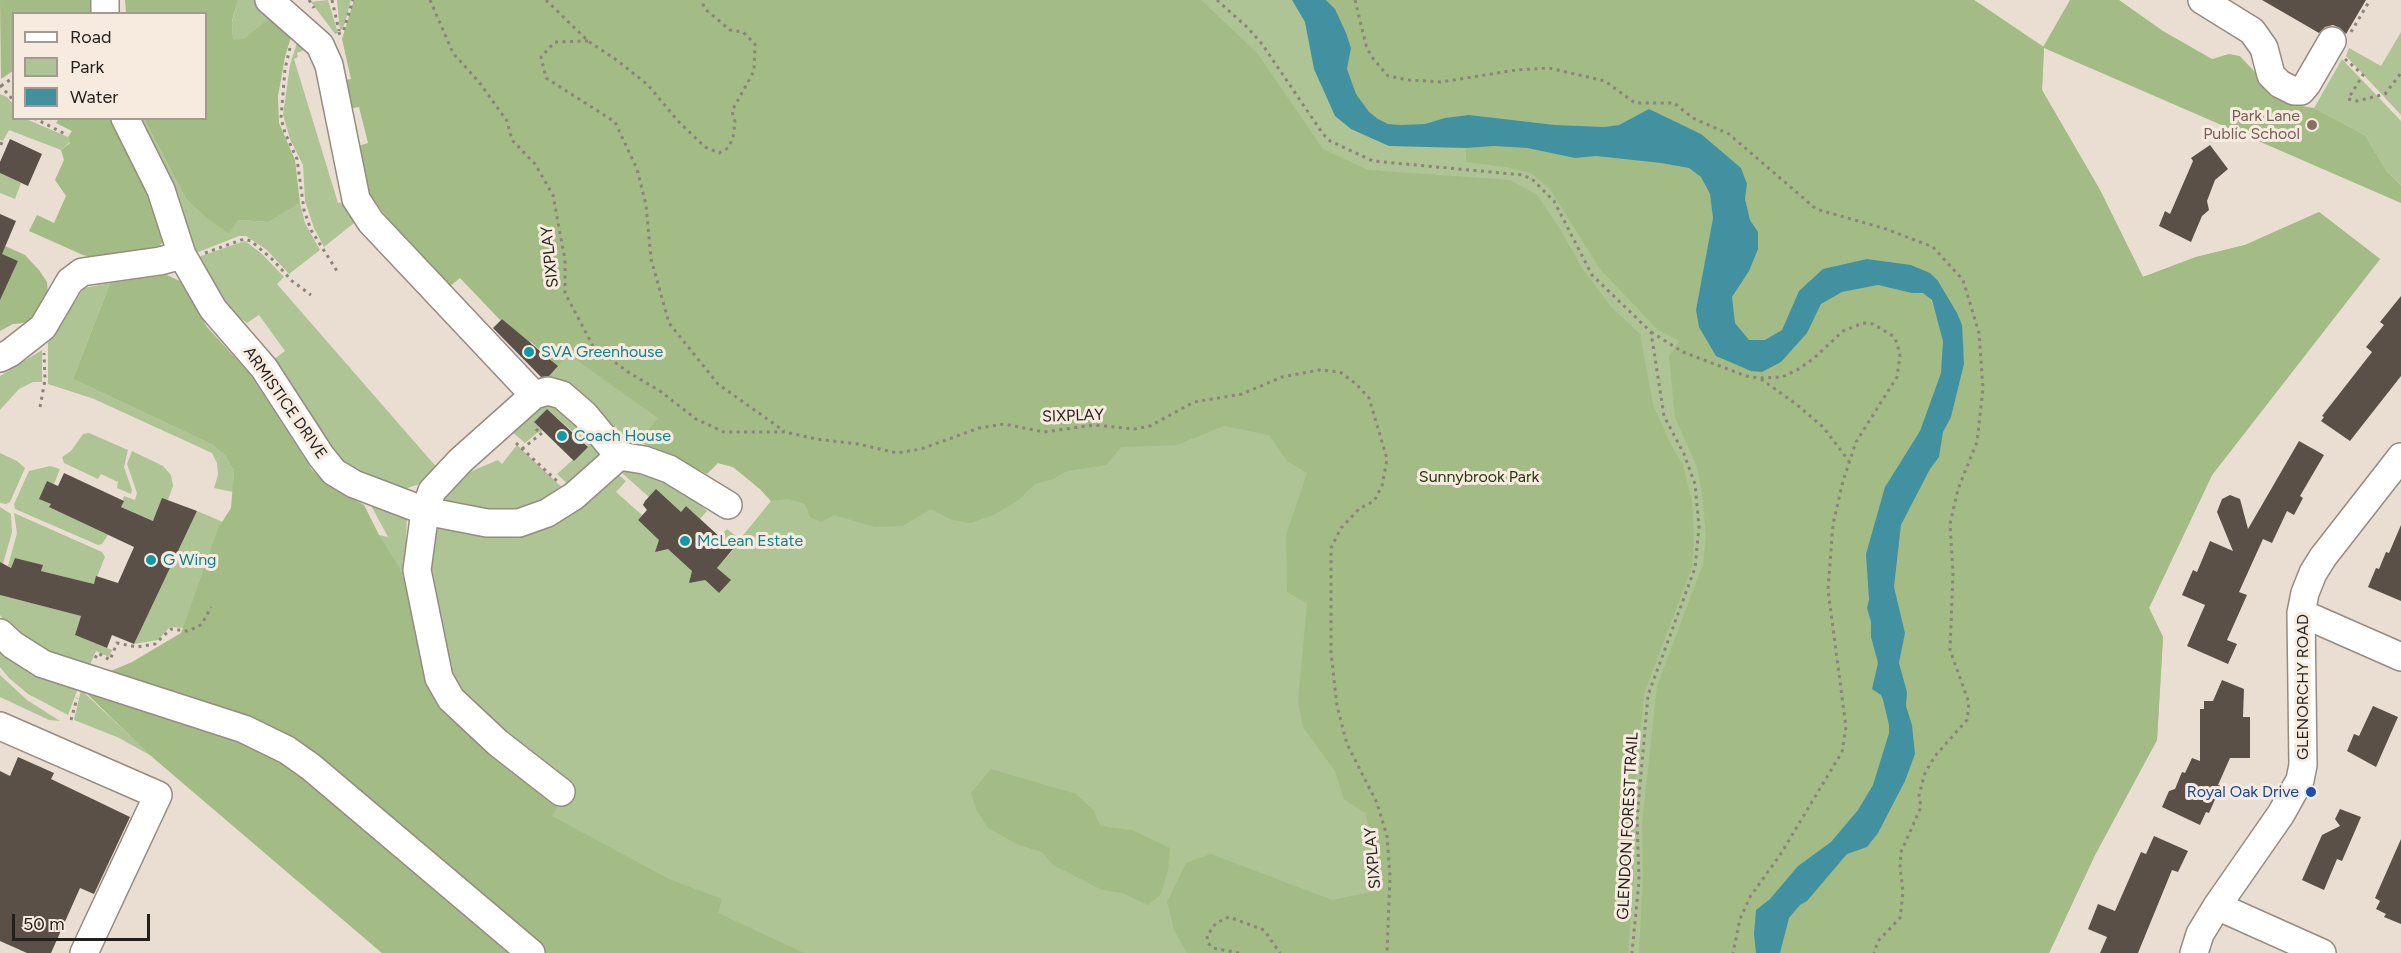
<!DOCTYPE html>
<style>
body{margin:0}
#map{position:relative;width:2401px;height:953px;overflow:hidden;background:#eaded3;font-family:Figtree,sans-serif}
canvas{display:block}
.legend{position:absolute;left:12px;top:12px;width:195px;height:108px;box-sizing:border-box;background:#f7ebe0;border:2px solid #a29991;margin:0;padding:8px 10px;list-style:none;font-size:18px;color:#231f1b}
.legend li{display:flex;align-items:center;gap:12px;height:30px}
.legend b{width:30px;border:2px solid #a29991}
.scale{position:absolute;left:12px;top:914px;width:138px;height:27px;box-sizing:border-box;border:3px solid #231f1b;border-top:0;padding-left:8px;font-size:18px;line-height:21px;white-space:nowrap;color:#231f1b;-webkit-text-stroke:4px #f7ebe0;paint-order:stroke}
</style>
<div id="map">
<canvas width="2401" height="953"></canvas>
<ul class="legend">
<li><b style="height:8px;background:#fff"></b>Road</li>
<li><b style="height:16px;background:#aec494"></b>Park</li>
<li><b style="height:16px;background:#4291a0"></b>Water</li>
</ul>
<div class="scale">50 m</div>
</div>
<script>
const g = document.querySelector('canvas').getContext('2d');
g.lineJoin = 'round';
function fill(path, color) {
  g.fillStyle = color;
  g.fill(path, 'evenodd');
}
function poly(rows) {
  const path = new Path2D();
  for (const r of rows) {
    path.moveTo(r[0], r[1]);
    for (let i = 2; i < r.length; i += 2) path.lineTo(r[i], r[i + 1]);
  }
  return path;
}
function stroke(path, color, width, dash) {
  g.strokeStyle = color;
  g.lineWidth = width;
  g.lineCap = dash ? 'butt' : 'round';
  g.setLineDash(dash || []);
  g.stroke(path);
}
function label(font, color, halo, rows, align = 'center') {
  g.font = font + ' Figtree,sans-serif';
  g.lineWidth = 6;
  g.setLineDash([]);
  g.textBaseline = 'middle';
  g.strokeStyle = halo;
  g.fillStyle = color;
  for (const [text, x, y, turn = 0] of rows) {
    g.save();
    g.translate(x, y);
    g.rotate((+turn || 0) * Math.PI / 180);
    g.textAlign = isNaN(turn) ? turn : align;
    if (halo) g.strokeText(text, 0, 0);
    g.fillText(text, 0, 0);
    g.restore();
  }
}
fill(poly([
 [238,0,256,0,273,15,244,40,233,40,232,22],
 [328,0,338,33,335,34,311,2],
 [337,0,351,0,345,23,340,32],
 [384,0,1974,0,2044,47,2042,90,2100,190,2143,277,2196,257,2245,245,2319,212,2380,259,2212,475,2149,608,2163,637,2157,740,2095,855,2049,953,382,953,150,755,117,737,74,720,81,690,151,755,379,535,388,537,368,500,407,517,406,541,434,548,438,525,495,529,616,473,626,481,616,492,642,515,638,520,719,593,730,580,717,568,733,550,719,537,727,529,740,539,771,501,760,489,733,467,718,463,658,419,639,442,620,440,565,385,548,376,568,353],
 [2401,32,2401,115,2346,56,2349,48,2381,66],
 [299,36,309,48,297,53,298,57,294,59,338,203,347,202,354,223,324,247,314,228,305,201,303,165,290,139,283,115,290,65],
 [2342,59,2401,121,2401,185,2386,170,2365,135,2314,108],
 [0,94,7,97,13,104,14,118,26,119,68,137,70,142,61,150,9,130,3,141,0,140],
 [133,119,144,119,186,199,206,218,228,232,239,220,269,222,300,203,305,223,320,250,289,274,267,250,246,236,239,236,196,253,171,190],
 [0,173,21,183,15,199,0,193],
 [245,241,262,254,284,277,277,284,439,470,417,485,404,489,352,469,326,446,273,360,285,351,259,315,247,323,232,312,215,295,198,257],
 [110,283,73,379,213,445,226,457,234,471,233,492,214,488,218,475,217,463,212,453,94,399,48,384,48,343,84,288],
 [42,350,42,382,33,382,19,389,0,410,0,376],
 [548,397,606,453,570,486,557,474,588,446,580,438,547,409,534,422,543,431,537,433,525,443,510,430],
 [89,433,128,450,124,467,132,490,131,494,117,488,118,482,101,474,98,479,64,463,62,457,71,451,83,434],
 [517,445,570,495,537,510,491,515,444,503,446,492,467,473,498,460,502,464],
 [132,451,163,466,171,475,173,486,168,500,153,521,121,507,124,496,135,500,137,493,127,464],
 [0,453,17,461,25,468,10,502,6,504,0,503],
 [50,466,60,469,54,484,47,481,40,499,51,504,50,507,108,535,102,544,98,545,15,509,14,504,29,471],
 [642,469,683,489,707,511,700,519,686,506,681,512,649,497,622,473,626,470],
 [0,507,11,514,12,532,3,564,0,562],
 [197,511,223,522,217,530,183,628,170,627,158,640,134,644],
 [14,513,102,552,105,557,94,584,41,571,42,565,15,558,11,568,8,566,17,533],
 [0,595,81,616,75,635,112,650,109,657,96,651,89,667,45,649,22,636,6,623,0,615],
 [0,649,78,688,68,715,28,694,9,678,0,667],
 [0,675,27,700,60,721,49,720,0,697]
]), '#aec494');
fill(poly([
 [0,0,95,0,94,13,14,14,13,71,1,79],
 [125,0,238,0,232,21,233,40,244,39,273,15,295,33,290,40,285,57,278,96,279,123,295,160,300,203,269,222,239,220,228,233,206,218,186,199,144,119,206,118,206,14,126,13],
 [354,0,1201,0,1257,53,1323,149,1368,170,1510,180,1537,195,1560,229,1582,268,1611,307,1640,334,1653,405,1671,445,1683,465,1692,501,1694,542,1692,567,1644,694,1633,809,1634,879,1628,953,1187,953,1174,930,1167,902,1186,863,1211,854,1332,900,1376,891,1381,871,1365,813,1344,799,1335,771,1303,727,1298,702,1307,603,1287,592,1286,535,1307,473,1287,461,1269,435,1224,426,1177,445,1121,447,1106,465,1067,471,1053,479,1035,484,1019,500,993,515,971,523,952,520,931,509,903,526,875,527,834,515,821,522,810,517,805,504,788,499,771,501,760,489,733,467,718,463,707,474,673,456,639,442,658,418,568,354,558,366,531,342,529,343,502,319,500,320,460,278,449,287,387,218,366,188,353,148,368,143,359,107,342,110,336,82,351,79,342,39],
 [1326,0,1974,0,2043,47,2070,0,2119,0,2163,31,2212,59,2229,54,2240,56,2277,96,2296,105,2314,108,2365,135,2386,170,2401,185,2401,203,2044,48,2042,90,2100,190,2143,277,2196,257,2245,245,2319,212,2380,259,2212,475,2149,608,2163,637,2157,740,2095,855,2049,953,1780,953,1789,918,1800,905,1807,900,1847,854,1867,847,1878,833,1905,781,1915,754,1912,725,1906,706,1907,692,1899,663,1905,633,1894,588,1901,525,1930,469,1939,457,1943,432,1951,417,1964,364,1930,273,1911,265,1867,259,1848,265,1837,265,1799,291,1782,330,1765,341,1749,340,1735,323,1732,297,1749,271,1758,232,1750,220,1745,199,1747,184,1701,134,1649,109,1619,125,1604,127,1555,125,1469,115,1445,118,1425,124,1400,125,1388,124,1378,119,1368,112,1356,94,1347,69,1351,48,1335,9],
 [59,119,118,119,166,225,166,239,159,246,143,255,103,260,83,255,29,231,37,215,54,223,66,196,55,180,64,160,61,150,70,143,68,137,72,131,56,123],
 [1494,146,1527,148,1575,158,1596,156,1661,163,1689,168,1701,177,1710,194,1713,218,1696,310,1716,356,1807,333,1821,304,1842,292,1878,285,1928,295,1938,318,1943,341,1941,373,1920,431,1885,487,1867,608,1871,622,1871,637,1878,663,1872,689,1881,695,1883,700,1889,725,1889,733,1873,785,1858,810,1831,842,1798,866,1770,899,1756,910,1754,934,1756,953,1639,953,1643,876,1642,824,1657,686,1703,564,1706,536,1702,493,1697,467,1675,417,1669,356,1680,341,1658,330,1600,269,1550,189,1531,173,1506,167,1466,162,1466,148],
 [5,246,25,255,39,270,47,282,48,296,35,322,13,324,0,331,0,285,6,287,18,261,1,254],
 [167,275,182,282,207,327,250,374,312,470,334,489,364,505,379,535,400,569,423,650,562,799,552,816,669,879,722,899,718,913,804,953,545,953,339,778,106,673,132,662,181,633,217,530,231,508,234,471,226,457,213,445,73,379,110,283],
 [83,690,275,753,512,953,382,953,150,755],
 [991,769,1076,794,1094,811,1100,826,1132,830,1170,848,1168,870,1161,894,1148,905,1122,893,1102,890,1053,865,1042,852,1019,845,988,828,976,809,971,793]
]), '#a3bb84');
fill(poly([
 [1292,0,1326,0,1335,9,1346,33,1351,48,1347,69,1356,94,1369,112,1378,119,1388,124,1400,125,1425,124,1445,118,1469,115,1555,125,1604,127,1619,125,1649,109,1701,134,1741,168,1747,184,1745,199,1750,220,1758,232,1758,249,1749,271,1732,297,1735,323,1749,340,1765,340,1782,330,1799,291,1823,269,1867,259,1911,265,1930,273,1938,281,1957,313,1962,325,1964,364,1951,417,1943,432,1939,457,1930,469,1901,525,1894,587,1905,633,1899,663,1907,692,1906,706,1912,725,1915,754,1905,781,1878,833,1867,847,1847,854,1807,901,1800,905,1789,918,1780,953,1756,953,1754,934,1756,910,1770,899,1798,866,1831,842,1858,810,1873,785,1889,733,1889,725,1883,700,1881,695,1872,689,1878,663,1871,637,1871,622,1867,608,1869,599,1866,554,1885,487,1920,431,1941,373,1943,341,1932,300,1923,293,1912,293,1878,285,1842,292,1821,304,1807,333,1781,362,1762,372,1751,371,1716,356,1699,327,1696,310,1713,218,1710,194,1701,177,1689,168,1661,163,1596,156,1575,158,1527,148,1494,146,1466,148,1389,146,1351,129,1335,116,1314,69,1305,22]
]), '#4291a0');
fill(poly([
 [2262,0,2366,0,2346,34,2340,28,2333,25,2325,27,2319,33],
 [10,139,42,154,28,186,0,173,0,162],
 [2210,145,2228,169,2215,180,2207,201,2209,210,2202,216,2191,242,2159,226,2165,211,2170,214,2193,161,2191,158],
 [0,214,16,221,2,254,18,261,0,300],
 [2401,296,2401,376,2350,441,2321,421,2324,417,2322,416,2372,352,2366,347,2384,325,2380,322],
 [502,319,558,366,549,376,541,377,493,328],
 [547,409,588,447,574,461,534,422],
 [2299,441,2324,455,2300,496,2303,498,2294,515,2287,511,2272,543,2263,539,2239,592,2247,595,2227,640,2237,644,2228,664,2187,646,2205,605,2182,595,2193,570,2197,572,2210,541,2233,551,2217,512,2222,499,2230,495,2240,499,2248,529],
 [64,473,124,501,121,507,153,521,162,498,197,511,134,644,112,635,107,648,75,635,81,616,0,595,0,562,11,568,15,558,43,565,41,571,94,584,96,576,118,583,134,547,49,507,51,504,39,499,47,481,58,486],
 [656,489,681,512,686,506,733,549,717,568,731,580,719,593,705,580,689,583,692,571,668,549,655,552,659,540,638,520,647,510,643,505,645,501],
 [2401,525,2401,601,2368,587,2376,568,2379,569,2386,552,2389,553],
 [2222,680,2244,689,2243,717,2250,717,2250,758,2230,758,2218,785,2221,786,2209,813,2206,812,2200,825,2162,807,2169,791,2175,789,2182,772,2185,773,2192,758,2200,761,2200,709,2204,709,2204,701,2213,701],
 [2373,706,2398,717,2376,767,2347,751,2354,734,2359,736],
 [18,757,54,773,51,779,130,817,94,894,80,888,51,953,27,953,0,941,0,771,10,776],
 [2340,809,2361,817,2342,861,2337,859,2324,890,2302,880,2322,835,2340,826,2335,819],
 [2154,836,2188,851,2178,872,2172,870,2138,953,2100,953,2107,937,2088,929,2098,904,2115,911,2141,852,2146,854],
 [2401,839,2401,924,2384,917,2386,914,2376,909,2380,901,2375,898]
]), '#5a5047');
const minor = poly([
 [269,0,320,45,329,65,356,199,371,222,534,395,548,391,562,395,585,415,619,456,644,460,669,469,728,505],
 [2202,0,2252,31,2264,48,2271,75,2280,84,2294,91,2301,91,2307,84,2332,41],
 [105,14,105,0],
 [125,118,161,190,182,255,213,309,264,368,321,456,334,472,354,484,425,511,487,523,519,523,547,513,574,496,619,456],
 [0,358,10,353,43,327,70,281,82,272,160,261,182,255],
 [534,395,460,461,432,491,425,511,417,570,439,678,451,699,498,743,561,792],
 [2301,613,2401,657],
 [0,633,13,645,43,664,244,729,287,750,311,767,531,953],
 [0,726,158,795,84,953],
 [2217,906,2322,953],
 [2194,953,2200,934,2217,906,2281,814,2300,780,2303,765,2301,613,2305,593,2313,573,2323,557,2401,457]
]);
stroke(minor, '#968b81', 30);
stroke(poly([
 [309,0,314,8],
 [332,0,339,31],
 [430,0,453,53,479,82,507,121,512,140,535,164,553,195,565,260,565,293,593,346,628,372,660,391,696,419,724,432,785,432,816,439,858,444,897,453,921,449,979,428,1004,424,1044,432,1094,425,1135,429,1150,426,1194,402,1242,394,1282,377,1319,370,1340,372,1355,383,1369,398,1387,459,1382,486,1374,501,1359,509,1341,528,1331,548,1331,652,1337,706,1347,744,1377,803,1387,836,1390,877,1387,953],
 [546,0,588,41,618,61,648,85,678,121,705,147,719,153,728,148,733,138,735,122,732,111,754,71,755,44,743,32,730,30,705,9,701,0],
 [1217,0,1248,28,1262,44,1323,134,1330,141,1373,161,1523,175,1533,180,1554,201,1592,275,1651,332,1664,416,1684,454,1695,484,1699,527,1695,568,1648,695,1637,819,1639,881,1632,953],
 [1355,0,1366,45,1371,56,1388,76,1409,80,1441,82,1516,70,1549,68,1605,81,1635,103,1674,103,1693,118,1729,134,1816,209,1886,229,1933,247,1963,280,1979,333,1983,388,1977,442,1958,489,1950,524,1953,573,1950,650,1969,703,1967,720,1935,756,1925,773,1919,795,1921,807,1901,852,1900,867,1903,892,1900,918,1878,941,1874,953],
 [2351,32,2370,0],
 [338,34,343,32,353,0],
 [588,41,555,42,541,57,546,78,615,122,637,169,646,205,651,259,669,323,718,384,784,431],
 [290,48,285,69,281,118,285,133,297,159,304,210,311,230,337,271],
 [2345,59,2363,75,2348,99,2357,101,2385,94,2401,73],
 [0,85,14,101],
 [1,86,14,77],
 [34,118,67,135],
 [0,143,7,146],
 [205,253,244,239,251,241,272,259,292,281,311,295],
 [1651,332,1683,352,1746,376,1759,378,1782,377,1797,370,1813,359,1843,331,1863,323,1873,324,1893,336,1897,343,1900,356,1897,377,1856,442,1843,481,1833,524,1828,590,1846,727,1842,752,1780,855,1750,897,1740,919,1733,953],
 [1761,379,1796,404,1823,427,1849,461],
 [40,407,45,380,44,353],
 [516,443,557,481],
 [522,449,542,433,532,427],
 [95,658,98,653,110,660,117,643,137,647,155,644,171,629,187,631,195,628,202,624,211,607],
 [71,720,77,698],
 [1239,953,1213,948,1208,943,1207,936,1216,923,1229,917,1264,930,1280,953]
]), '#8c837c', 3, [3, 4.5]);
stroke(minor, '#fff', 27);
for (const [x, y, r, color] of [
 [2312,125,6,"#8d6e63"],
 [529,352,6,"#0f9aa8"],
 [562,436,6,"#0f9aa8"],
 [685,541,6,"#0f9aa8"],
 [151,560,6,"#0f9aa8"],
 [2311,792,6,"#1a4fb4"]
]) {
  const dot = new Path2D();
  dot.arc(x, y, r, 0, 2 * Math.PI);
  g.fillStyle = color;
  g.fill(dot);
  stroke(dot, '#f7ebe0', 2);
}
label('16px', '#785e54', '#f7ebe0', [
 ["Park Lane",2300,116],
 ["Public School",2300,134]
], 'right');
label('16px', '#231f1b', '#f7ebe0', [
 ["SIXPLAY",550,257,-96],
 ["ARMISTICE DRIVE",285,403,55],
 ["SIXPLAY",1073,416,-2],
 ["GLENORCHY ROAD",2303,687,-90],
 ["GLENDON FOREST TRAIL",1628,826,-87],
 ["SIXPLAY",1373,858,-95]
]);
label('16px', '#0d838f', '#f7ebe0', [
 ["SVA Greenhouse",541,352],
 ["Coach House",574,436],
 ["McLean Estate",697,541],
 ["G Wing",163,560]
], 'left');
label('16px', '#28370f', '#f7ebe0', [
 ["Sunnybrook Park",1479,477]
]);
label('16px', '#164399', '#f7ebe0', [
 ["Royal Oak Drive",2299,792]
], 'right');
</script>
